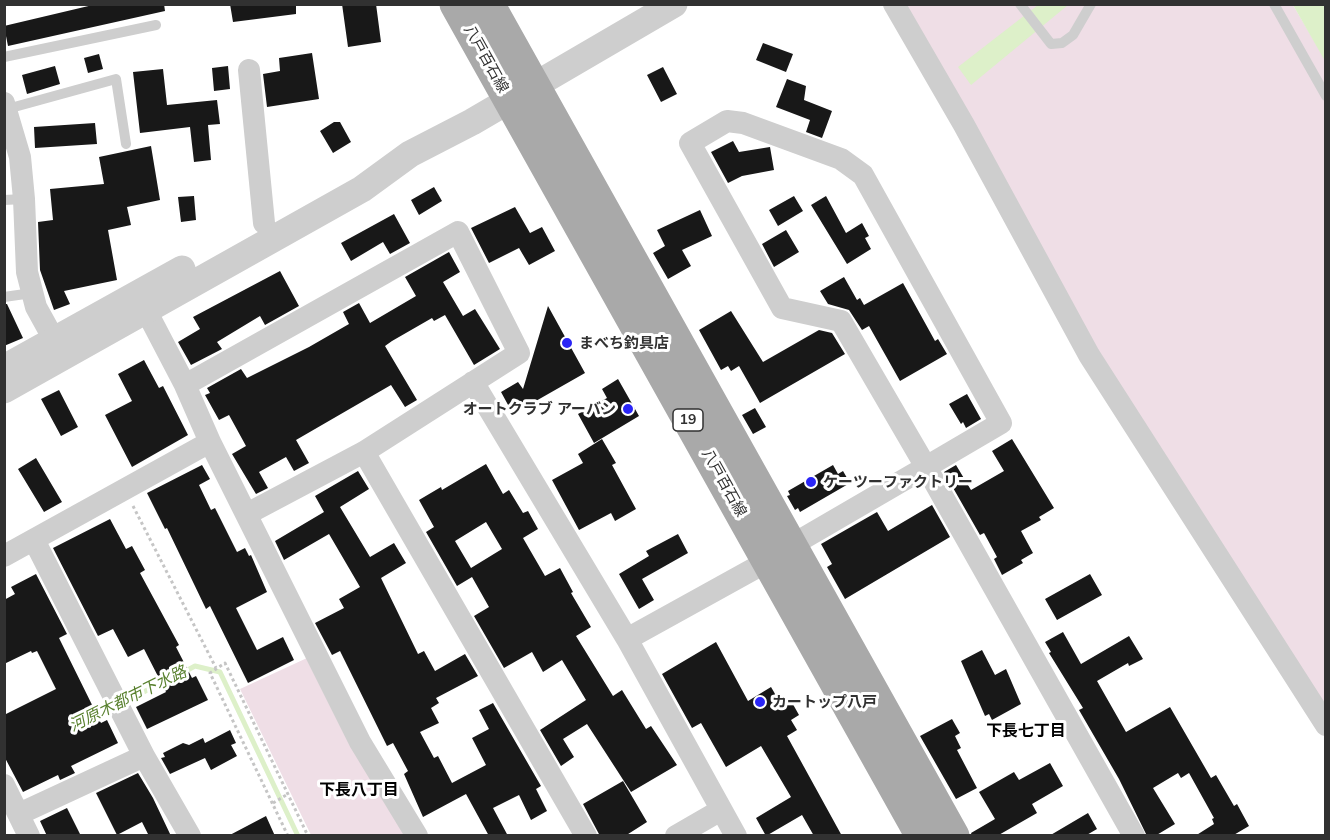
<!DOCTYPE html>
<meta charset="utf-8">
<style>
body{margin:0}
#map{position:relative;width:1330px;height:840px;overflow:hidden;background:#fff;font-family:Mulish,sans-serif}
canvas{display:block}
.frame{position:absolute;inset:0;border:6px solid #313131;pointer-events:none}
</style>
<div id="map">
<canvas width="1330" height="840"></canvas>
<div class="frame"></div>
</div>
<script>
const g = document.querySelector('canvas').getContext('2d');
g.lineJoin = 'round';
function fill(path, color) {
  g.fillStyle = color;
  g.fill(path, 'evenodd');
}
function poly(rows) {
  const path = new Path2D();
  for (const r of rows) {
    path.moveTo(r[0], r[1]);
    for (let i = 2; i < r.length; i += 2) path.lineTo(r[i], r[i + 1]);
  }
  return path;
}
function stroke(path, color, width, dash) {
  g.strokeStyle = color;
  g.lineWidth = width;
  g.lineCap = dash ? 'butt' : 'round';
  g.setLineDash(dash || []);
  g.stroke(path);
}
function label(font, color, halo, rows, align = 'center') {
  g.font = font + ' Mulish,"Noto Sans JP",sans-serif';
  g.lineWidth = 6;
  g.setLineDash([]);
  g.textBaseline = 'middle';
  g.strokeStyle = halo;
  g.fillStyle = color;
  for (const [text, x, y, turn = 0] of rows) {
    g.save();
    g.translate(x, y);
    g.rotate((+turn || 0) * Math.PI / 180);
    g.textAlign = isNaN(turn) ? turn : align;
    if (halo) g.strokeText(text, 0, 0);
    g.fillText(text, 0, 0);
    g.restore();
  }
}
fill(poly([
 [905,5,1293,5,1326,61,1325,707,1086,332],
 [307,658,406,835,311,835,240,689]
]), '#efdee6');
fill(poly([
 [1038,5,1068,5,971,85,958,67],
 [1293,5,1325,5,1325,61]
]), '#ddf0c9');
stroke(poly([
 [184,672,195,666,220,672,298,836],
 [122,703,167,680],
 [93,718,114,708]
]), '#ddf0c9', 5);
fill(poly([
 [97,4,164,4,165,11,8,46,4,26],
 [230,4,296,4,296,14,233,22],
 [342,4,376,4,381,42,348,47],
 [763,43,793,54,786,72,756,60],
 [312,53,319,99,267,107,263,74,280,71,279,58],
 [99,54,103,69,88,73,84,58],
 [55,66,60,84,27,94,22,75],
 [228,66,230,89,214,91,212,68],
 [663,67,677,94,661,102,647,75],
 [163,69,167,105,217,100,220,124,208,125,211,160,194,162,190,127,140,133,133,72],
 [787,79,806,86,804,100,832,111,822,138,806,132,810,120,776,107],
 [334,122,340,122,351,142,333,153,320,131],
 [95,123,97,144,35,148,34,127],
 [733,141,739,152,770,147,774,170,742,176,728,183,711,152],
 [151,146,160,200,127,207,131,225,108,230,117,280,64,291,70,304,54,310,40,270,38,222,53,220,50,189,104,184,99,157],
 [434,187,442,201,419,215,411,200],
 [194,196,196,220,181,222,178,197],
 [794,196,803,211,778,226,769,210],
 [826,196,846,233,862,223,869,236,865,238,871,249,847,264,811,205],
 [515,207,530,233,542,227,555,251,529,265,519,248,489,263,471,228],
 [700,210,712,236,682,250,691,266,668,279,653,253,665,246,657,230],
 [394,214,410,243,390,254,383,242,351,261,341,243],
 [786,230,799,252,774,267,762,244],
 [449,252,460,272,443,282,463,316,475,309,500,349,474,365,445,315,434,321,432,318,392,341,385,346,417,400,405,407,391,385,296,440,309,463,294,471,286,457,259,472,268,488,256,494,232,454,246,446,229,415,219,420,205,395,210,393,207,388,241,369,247,378,309,347,349,324,343,312,359,303,370,323,416,296,405,277],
 [280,271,299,306,265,325,260,316,217,342,222,349,191,365,178,342,200,329,193,317],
 [844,277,857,300,860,298,864,305,903,283,935,341,938,339,947,354,900,381,869,326,862,330,849,310,828,304,820,291],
 [4,304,7,304,23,338,4,346],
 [548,306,585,373,513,414,501,392,518,382,523,389],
 [731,311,763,362,819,330,832,333,845,354,760,403,739,366,731,371,728,366,721,370,699,330],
 [144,360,159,388,163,386,188,435,132,467,105,415,132,401,118,374],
 [618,379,639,416,594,443,578,414,607,398,602,389],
 [59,390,78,427,61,436,41,399],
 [967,394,981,419,966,428,963,422,961,424,949,404],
 [755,408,766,427,753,434,742,415],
 [602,439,616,463,612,465,636,509,615,521,611,513,579,530,552,480,583,463,578,454],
 [1012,439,1054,508,1039,517,1041,520,1021,531,1033,553,1021,560,1023,563,1002,575,994,559,997,557,984,533,980,535,944,472,956,465,971,490,1004,471,992,451],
 [36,458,62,502,44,512,18,469],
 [486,464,503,494,509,490,523,513,528,511,538,529,523,538,545,576,560,568,573,592,571,593,591,627,576,636,613,696,622,690,646,729,651,726,677,765,631,792,587,724,563,739,574,757,561,766,540,730,586,700,562,660,543,672,532,652,504,668,474,616,489,607,472,577,457,586,426,532,434,527,419,500,441,487,442,490],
 [486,522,502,549,471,568,455,541],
 [202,465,210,479,199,485,211,510,215,508,237,552,245,548,249,556,251,555,267,592,236,608,257,650,283,637,294,660,248,683,210,606,206,609,167,528,165,529,147,493],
 [833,465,838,474,843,471,850,483,800,512,798,508,795,510,787,496,790,495,788,491],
 [358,471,369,489,340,507,370,557,394,543,406,563,381,578,418,654,424,651,435,671,465,654,478,676,436,698,439,703,431,708,439,723,420,732,434,758,438,756,452,783,486,765,472,738,489,729,479,710,493,703,541,786,536,789,547,811,531,820,519,795,493,808,508,836,489,836,466,794,423,817,404,774,408,771,393,743,387,746,340,651,332,655,315,623,344,608,339,599,360,587,329,534,284,560,275,541,324,512,315,496],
 [932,505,950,537,845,599,827,567,832,564,821,544,877,512,888,531],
 [110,519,126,549,132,546,145,570,140,573,179,645,176,647,192,678,196,676,208,700,147,729,136,707,166,692,144,649,128,657,113,629,98,636,53,548],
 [678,534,688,553,642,579,654,600,639,609,619,574,649,556,646,551],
 [36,574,67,634,59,638,101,723,107,720,118,743,71,766,75,773,60,780,58,775,23,792,4,756,4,715,56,689,37,651,32,653,31,651,4,664,4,600,15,594,11,587],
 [1090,574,1102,595,1057,620,1045,599],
 [1063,632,1081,664,1129,636,1143,659,1129,666,1128,663,1097,681,1126,732,1170,707,1211,778,1216,775,1234,806,1237,804,1249,826,1232,836,1195,836,1214,824,1212,819,1214,818,1189,773,1181,778,1178,773,1153,788,1175,824,1155,836,1147,836,1119,779,1079,710,1083,708,1049,653,1051,652,1045,642],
 [716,642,748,701,771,687,781,704,790,699,799,715,791,720,797,730,787,736,842,836,814,836,802,815,766,836,756,818,791,797,761,746,726,767,701,723,692,728,662,674],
 [982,650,995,675,1006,669,1021,704,992,720,989,714,985,716,961,661],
 [952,719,960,733,955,736,961,748,957,750,977,788,956,799,920,736],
 [230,730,236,743,231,745,237,756,211,770,205,758,170,774,161,758,165,757,163,753,183,743,189,745,203,738,205,743],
 [1050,763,1063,786,1032,804,1037,813,997,836,972,836,971,833,995,819,979,792,1014,772,1019,780],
 [138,773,153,798,171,836,149,836,142,822,117,835,96,793],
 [623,781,647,822,625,836,600,836,583,804],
 [67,808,81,836,47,836,40,821],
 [1088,813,1097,829,1085,836,1049,836],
 [266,816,275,836,228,836]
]), '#181818');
stroke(poly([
 [133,506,216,668],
 [273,803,288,794],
 [288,836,210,673,225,663,308,836]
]), '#c5c5c5', 3, [3, 3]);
stroke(poly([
 [1020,4,1051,44,1062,43,1073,35,1091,4],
 [1274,4,1326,96],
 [4,57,156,25],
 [7,109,116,79,126,144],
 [4,200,24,199],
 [4,297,32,293]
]), '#cecece', 10);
stroke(poly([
 [894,4,964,125,1089,355,1326,725],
 [249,70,264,223],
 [4,103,20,157,24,199,27,272,36,307,63,356],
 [138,295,185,385,210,442,360,742,417,836],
 [473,382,627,639,736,836],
 [185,385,458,232,519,353,364,452,247,514],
 [364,452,586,836],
 [34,540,144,756,190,836],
 [4,556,210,442],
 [627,639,768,561,792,545,926,467,1001,423,863,175,841,159,743,123,727,121,690,143,782,308,841,321,926,467,1134,836],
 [4,785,29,836],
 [19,814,144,756],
 [676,836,721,810]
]), '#cecece', 22);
stroke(poly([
 [4,368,182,269],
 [4,390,362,189,410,154,472,122,674,4]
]), '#cecece', 27);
stroke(poly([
 [456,4,922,836],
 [488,4,953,836]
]), '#a9a9a9', 33);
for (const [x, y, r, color] of [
 [567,343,6,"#2a25f6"],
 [628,409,6,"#2a25f6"],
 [811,482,6,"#2a25f6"],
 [760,702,6,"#2a25f6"]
]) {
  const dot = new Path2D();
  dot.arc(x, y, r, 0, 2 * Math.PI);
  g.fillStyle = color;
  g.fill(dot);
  stroke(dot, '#fff', 2);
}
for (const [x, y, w] of [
 [688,420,30]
]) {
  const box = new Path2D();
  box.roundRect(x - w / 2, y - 11, w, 22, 4.5);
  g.fillStyle = '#fff';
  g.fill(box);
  stroke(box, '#313131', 1.5);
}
label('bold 14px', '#313131', null, [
 ["19",688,420]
]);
label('15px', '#313131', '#fff', [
 ["八戸百石線",486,59,61],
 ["八戸百石線",724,483,61]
]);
label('bold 15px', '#313131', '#fff', [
 ["まべち釣具店",579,343],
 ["オートクラブ アーバン",616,409,"right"],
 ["ケーツーファクトリー",823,482],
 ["カートップ八戸",772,702]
], 'left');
label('italic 16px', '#59812f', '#fff', [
 ["河原木都市下水路",128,699,-26]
]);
label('bold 16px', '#000', '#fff', [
 ["下長七丁目",1026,731],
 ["下長八丁目",359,790]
]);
</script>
